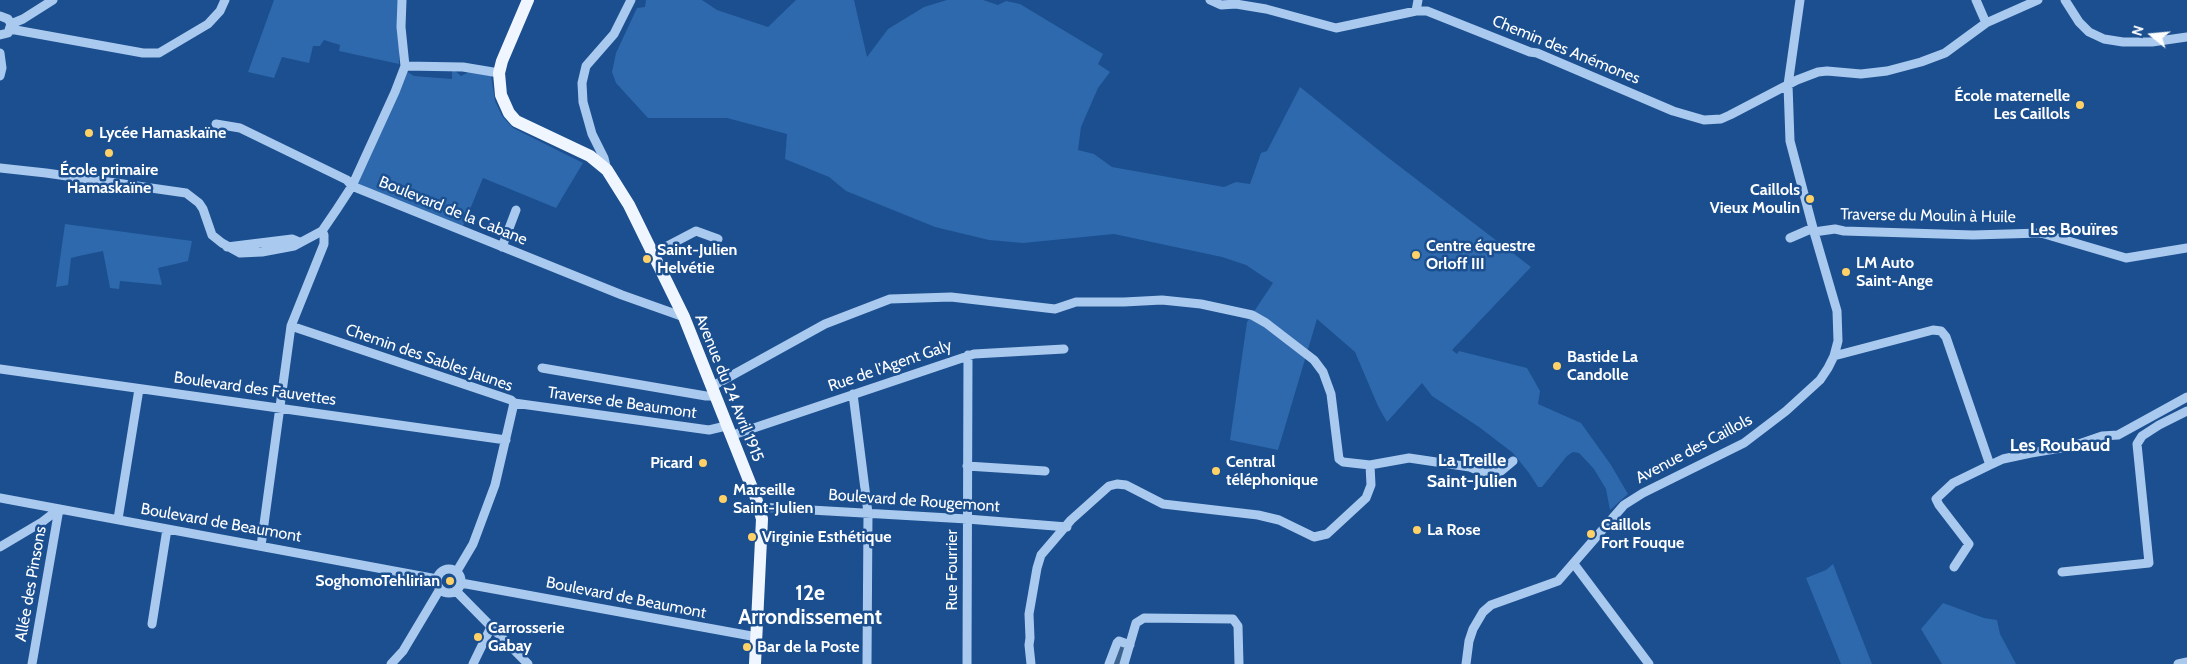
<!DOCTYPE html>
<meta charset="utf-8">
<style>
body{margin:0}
#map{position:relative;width:2187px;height:664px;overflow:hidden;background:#1b4f8f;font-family:Cabin,sans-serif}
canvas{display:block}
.north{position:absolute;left:2127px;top:10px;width:50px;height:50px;-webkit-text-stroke:4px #1b4f8f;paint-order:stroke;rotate:287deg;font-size:14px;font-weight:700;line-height:20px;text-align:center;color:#fff}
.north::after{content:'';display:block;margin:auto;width:18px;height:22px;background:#fff;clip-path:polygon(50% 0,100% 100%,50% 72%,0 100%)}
</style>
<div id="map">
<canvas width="2187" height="664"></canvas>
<div class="north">N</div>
</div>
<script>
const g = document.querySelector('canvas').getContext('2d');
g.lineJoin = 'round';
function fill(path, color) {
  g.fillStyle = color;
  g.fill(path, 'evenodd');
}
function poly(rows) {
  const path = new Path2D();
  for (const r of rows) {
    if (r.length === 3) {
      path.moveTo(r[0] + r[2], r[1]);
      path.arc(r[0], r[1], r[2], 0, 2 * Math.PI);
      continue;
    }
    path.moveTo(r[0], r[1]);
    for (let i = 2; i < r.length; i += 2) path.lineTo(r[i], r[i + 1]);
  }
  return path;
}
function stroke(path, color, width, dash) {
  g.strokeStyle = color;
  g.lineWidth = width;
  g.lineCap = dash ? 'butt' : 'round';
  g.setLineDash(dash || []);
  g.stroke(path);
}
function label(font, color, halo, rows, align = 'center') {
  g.font = font + ' Cabin,sans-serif';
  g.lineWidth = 5;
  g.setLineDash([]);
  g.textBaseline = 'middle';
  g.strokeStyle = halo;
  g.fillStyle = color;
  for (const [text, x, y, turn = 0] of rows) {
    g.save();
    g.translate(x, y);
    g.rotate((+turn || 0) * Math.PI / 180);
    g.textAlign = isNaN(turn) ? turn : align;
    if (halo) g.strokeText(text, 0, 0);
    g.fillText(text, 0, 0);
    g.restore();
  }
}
fill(poly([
 [274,0,399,0,399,64,339,51,340,45,324,40,320,46,313,46,309,63,282,57,274,78,248,72],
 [646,0,702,0,717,10,768,27,796,0,854,0,867,57,888,29,924,7,947,0,983,0,998,5,1006,1,1020,4,1103,54,1098,64,1110,72,1098,88,1081,127,1078,150,1094,154,1112,167,1224,187,1236,182,1250,184,1261,153,1267,151,1300,87,1386,156,1531,267,1452,350,1457,354,1459,351,1527,368,1540,391,1538,404,1581,423,1611,465,1628,494,1610,510,1606,489,1594,469,1579,453,1573,452,1567,456,1542,487,1538,487,1529,473,1513,453,1479,427,1432,396,1422,383,1387,422,1378,406,1355,352,1317,319,1278,450,1230,440,1247,322,1273,283,1246,265,1222,257,1114,234,1023,243,989,240,935,227,846,191,829,177,785,159,787,134,727,118,648,118,616,83,612,72,616,53,637,8,645,7],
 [452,68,461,76,469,72,491,76,495,101,502,116,513,128,583,163,556,208,483,178,463,226,356,183,406,71,414,76,452,79],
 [65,224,192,241,188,261,158,268,162,285,120,281,119,289,110,288,103,251,79,256,71,258,68,285,56,287],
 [1833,564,1850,608,1872,664,1841,664,1806,578,1826,570],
 [1943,603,1984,618,1997,620,2000,634,2016,664,1942,664,1921,629]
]), '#2e69ad');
stroke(poly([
 [1116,664,1121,647]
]), '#3c6290', 9);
stroke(poly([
 [1210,0,1221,5,1236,4,1266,9,1336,28,1416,11,1427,11,1530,52,1537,53,1673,111,1704,120,1721,119,1730,115,1797,80,1818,72,1827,71,1861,74,1887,71,1921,62,1945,53,1986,23,2038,0],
 [1976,0,1986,23],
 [2065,0,2079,22,2089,32,2104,39,2123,42,2152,42,2187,37],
 [1416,11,1418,0],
 [0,16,8,19,11,24,8,33,0,35],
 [11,24,23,19,53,0],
 [10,29,143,53,159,53,208,24,220,11,225,0],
 [0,53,2,68,0,76],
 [405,66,463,67,499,73],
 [216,124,240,128,347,180,352,186,622,295,684,317],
 [0,168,46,173,186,193,199,203,203,209,212,235,222,243,240,253,262,252,294,246,322,231,337,209,352,186,395,92,405,66,401,27,402,0],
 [607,170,604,158,592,134,583,102,582,83,586,66,614,34,631,0],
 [322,231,324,235,324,244,291,326,511,400,514,403,709,430,726,426],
 [1814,232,1835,229,1844,231,1973,235,2041,233,2126,258,2187,248],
 [1790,238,1813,228],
 [227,247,292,239,299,242],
 [502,247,516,210],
 [654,253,696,231,718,239],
 [1834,356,1933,330,1941,331,1946,337,1990,465,2003,459,2031,453,2073,446,2102,436,2118,435,2187,397],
 [542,368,706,396,714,396],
 [0,369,506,440],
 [711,387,825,324,890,299,951,297,1055,309,1076,302,1124,302,1162,300,1201,304,1252,315,1266,323,1314,360,1323,372,1331,394,1339,459,1343,462,1370,465,1409,458,1470,467,1484,473,1491,473,1501,471,1513,461],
 [853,394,868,513,867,664],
 [730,436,974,354,1064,349],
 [967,466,1045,471],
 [0,498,437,579],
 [759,507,967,519,1067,527],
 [118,519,139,389],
 [261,546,291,326],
 [0,547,42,522,59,509],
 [1574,564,1649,664],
 [1954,567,1969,544,1939,505,1936,499,1953,483,1990,465],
 [449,581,12],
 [457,571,473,544,495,485,514,403],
 [2062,572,2149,563,2137,444,2142,436,2159,425,2187,411],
 [461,583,757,637],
 [456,591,528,664],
 [152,624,167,529],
 [32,664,59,509],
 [391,664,403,651,440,589],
 [473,664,491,627],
 [967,664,968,355],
 [1031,664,1029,645,1030,638,1029,614,1037,568,1041,555,1071,520,1109,486,1117,484,1126,485,1163,504,1258,515,1279,520,1314,537,1327,534,1366,498,1371,485,1370,465],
 [1109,664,1117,643,1119,641,1130,645],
 [1124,664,1136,623,1144,618,1233,619,1238,626,1239,664],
 [1466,664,1469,641,1473,629,1483,612,1491,605,1558,581,1624,505,1643,493,1744,443,1786,411,1820,380,1828,368,1834,356,1838,341,1837,311,1814,232,1790,141,1788,85,1800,0],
 [2178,664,2187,662]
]), '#a9c9ee', 9);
stroke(poly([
 [528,0,502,61,499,73,501,95,509,113,516,121,590,156,607,170,629,205,684,317,756,498,762,519,755,664]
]), '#f0f6ff', 12);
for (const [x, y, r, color] of [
 [2080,105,5,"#ffd166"],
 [89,133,5,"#ffd166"],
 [109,153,5,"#ffd166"],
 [1810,199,5,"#ffd166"],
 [1416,255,5,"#ffd166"],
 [647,259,5,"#ffd166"],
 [1846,272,5,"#ffd166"],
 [1557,366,5,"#ffd166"],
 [703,463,5,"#ffd166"],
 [1216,471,5,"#ffd166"],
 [723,499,5,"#ffd166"],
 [1417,530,5,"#ffd166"],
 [1591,534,5,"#ffd166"],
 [752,537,5,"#ffd166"],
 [450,581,5,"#ffd166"],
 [478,637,5,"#ffd166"],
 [747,647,5,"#ffd166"]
]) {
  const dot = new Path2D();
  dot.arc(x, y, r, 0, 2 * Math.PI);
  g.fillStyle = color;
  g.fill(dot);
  stroke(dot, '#1b4f8f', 2);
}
label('16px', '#fff', '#1b4f8f', [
 ["Chemin des Anémones",1566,50,22],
 ["Boulevard de la Cabane",453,211,22],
 ["Traverse du Moulin à Huile",1928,216,1],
 ["Chemin des Sables Jaunes",429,358,19],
 ["Rue de l'Agent Galy",890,366,-19],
 ["Avenue du 24 Avril 1915",729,388,68],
 ["Boulevard des Fauvettes",255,389,8],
 ["Traverse de Beaumont",622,403,8],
 ["Avenue des Caillols",1694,449,-28],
 ["Boulevard de Rougemont",914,501,4],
 ["Boulevard de Beaumont",221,523,10],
 ["Rue Fourrier",952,570,-90],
 ["Allée des Pinsons",31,584,-80],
 ["Boulevard de Beaumont",626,598,11]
]);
label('bold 16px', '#fff', '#1b4f8f', [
 ["École maternelle",2070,96,"right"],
 ["Les Caillols",2070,114,"right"],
 ["Lycée Hamaskaïne",99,133],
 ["École primaire",109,170,"center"],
 ["Hamaskaïne",109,188,"center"],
 ["Caillols",1800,190,"right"],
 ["Vieux Moulin",1800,208,"right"],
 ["Centre équestre",1426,246],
 ["Orloff III",1426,264],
 ["Saint-Julien",657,250],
 ["Helvétie",657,268],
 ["LM Auto",1856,263],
 ["Saint-Ange",1856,281],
 ["Bastide La",1567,357],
 ["Candolle",1567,375],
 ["Central",1226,462],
 ["téléphonique",1226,480],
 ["Picard",693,463,"right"],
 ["Marseille",733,490],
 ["Saint-Julien",733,508],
 ["Caillols",1601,525],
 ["Fort Fouque",1601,543],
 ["La Rose",1427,530],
 ["Virginie Esthétique",762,537],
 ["SoghomoTehlirian",440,581,"right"],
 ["Carrosserie",488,628],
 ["Gabay",488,646],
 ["Bar de la Poste",757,647]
], 'left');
label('bold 18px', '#fff', '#1b4f8f', [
 ["Les Bouïres",2074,230],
 ["Les Roubaud",2060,446],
 ["La Treille",1472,461],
 ["Saint-Julien",1472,482]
]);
label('bold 21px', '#fff', '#1b4f8f', [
 ["12e",810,594],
 ["Arrondissement",810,618]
]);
</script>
